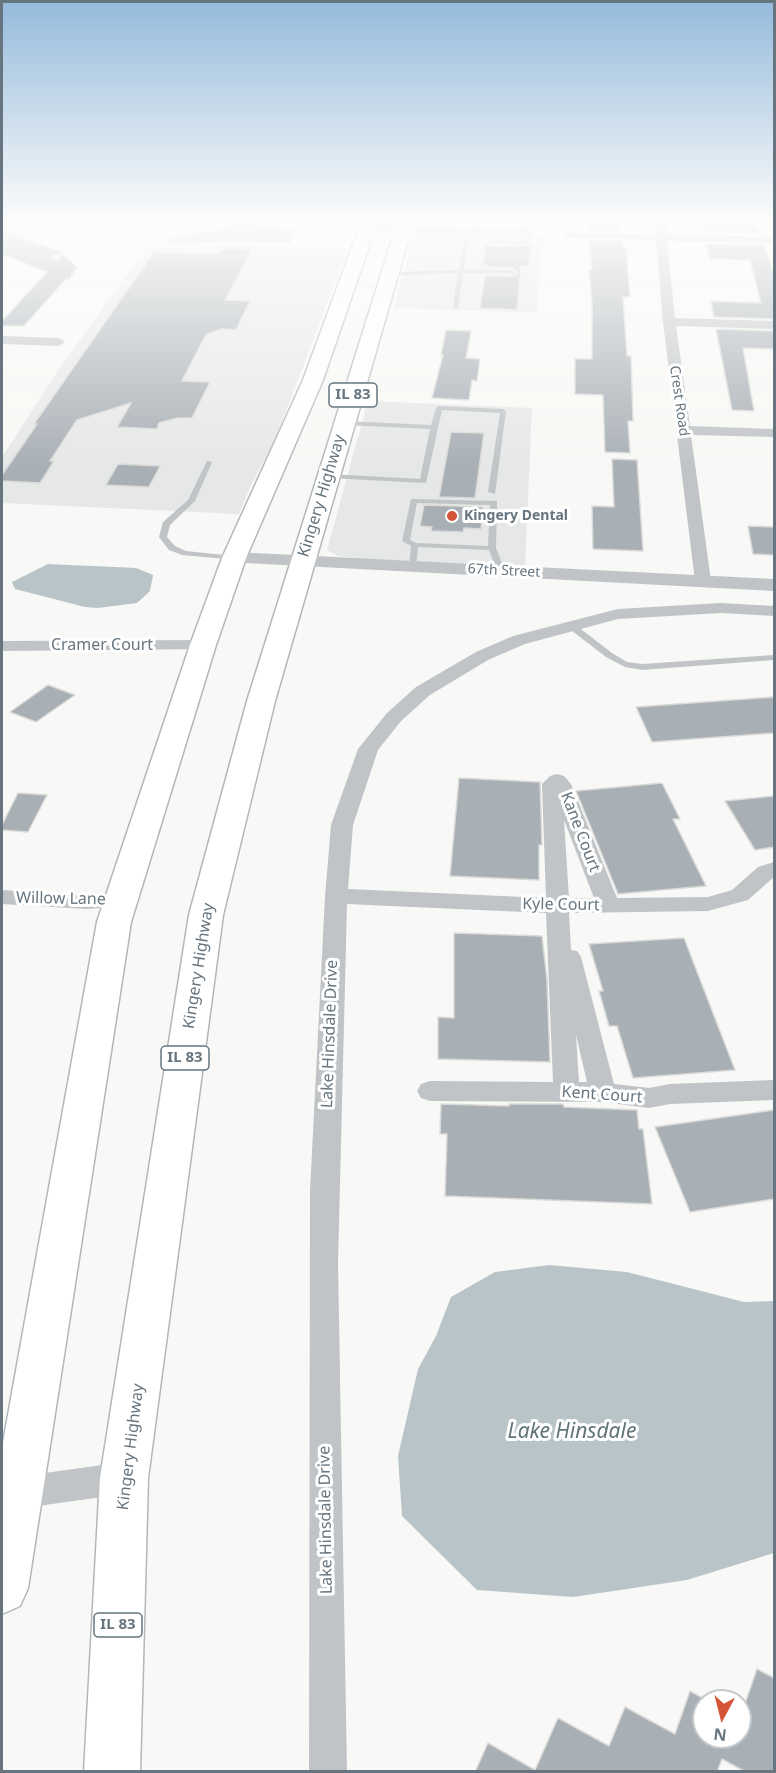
<!DOCTYPE html>
<style>
body{margin:0}
#map{position:relative;width:776px;height:1773px;overflow:hidden;background:#f8f8f6;font-family:"Noto Sans",sans-serif}
canvas{display:block}
.frame{position:absolute;inset:0;border:3px solid #66757f;pointer-events:none}
.north{position:absolute;left:692px;top:1689px;width:60px;height:60px;box-sizing:border-box;background:#fff;border:2px solid #c2c8cc;border-radius:50%;rotate:187deg;font-size:16px;font-weight:700;line-height:24px;text-align:center;color:#66757f}
.north::after{content:'';display:block;margin:auto;width:21px;height:27px;background:#d65438;clip-path:polygon(50% 0,100% 100%,50% 72%,0 100%)}
</style>
<div id="map">
<canvas width="776" height="1773"></canvas>
<div class="frame"></div>
<div class="north">N</div>
</div>
<script>
const g = document.querySelector('canvas').getContext('2d');
g.lineJoin = 'round';
function fill(path, color) {
  g.fillStyle = color;
  g.fill(path, 'evenodd');
}
function poly(rows) {
  const path = new Path2D();
  for (const r of rows) {
    path.moveTo(r[0], r[1]);
    for (let i = 2; i < r.length; i += 2) path.lineTo(r[i], r[i + 1]);
  }
  return path;
}
function stroke(path, color, width, dash) {
  g.strokeStyle = color;
  g.lineWidth = width;
  g.lineCap = dash ? 'butt' : 'round';
  g.setLineDash(dash || []);
  g.stroke(path);
}
function label(font, color, halo, rows, align = 'center') {
  g.font = font + ' "Noto Sans",sans-serif';
  g.lineWidth = 6;
  g.setLineDash([]);
  g.textBaseline = 'middle';
  g.strokeStyle = halo;
  g.fillStyle = color;
  for (const [text, x, y, turn = 0] of rows) {
    g.save();
    g.translate(x, y);
    g.rotate((+turn || 0) * Math.PI / 180);
    g.textAlign = isNaN(turn) ? turn : align;
    if (halo) g.strokeText(text, 0, 0);
    g.fillText(text, 0, 0);
    g.restore();
  }
}
fill(poly([
 [418,234,543,236,537,313,394,308,413,238],
 [226,245,348,249,275,440,251,485,239,514,2,503,2,457,59,369,147,247,198,249],
 [368,401,532,408,525,567,366,559,338,556,327,550]
]), '#e6e7e7');
fill(poly([
 [237,222,295,230,291,243,233,241,177,244,168,241,177,236,212,231],
 [48,564,136,568,153,575,150,591,137,603,98,608,85,607,15,589,12,582],
 [549,1265,627,1272,744,1302,774,1301,774,1553,687,1580,573,1597,477,1590,402,1516,398,1456,418,1369,436,1336,451,1297,495,1272]
]), '#b9c4c8');
const building = poly([
 [701,220,754,220,760,234,704,233,701,220],
 [587,221,619,222,620,231,588,230,587,221],
 [2,231,65,253,50,257,57,261,63,254,77,267,69,280,66,279,24,326,2,326,2,321,47,272,2,254,2,231],
 [589,241,622,241,623,247,626,247,630,297,623,297,627,356,631,356,633,421,628,421,630,453,605,452,603,395,575,394,575,359,592,359,592,303,589,270,592,270,589,241],
 [486,243,491,246,531,245,529,266,521,266,517,310,480,308,485,276,513,276,518,273,513,268,487,267,487,265,483,265,486,243],
 [706,244,764,245,774,274,774,319,714,317,711,301,761,303,750,260,710,259,706,244],
 [222,248,253,249,225,300,250,301,236,330,222,329,207,334,204,338,182,381,210,382,192,418,177,418,159,423,157,429,117,427,131,403,77,420,50,461,54,461,40,483,2,481,2,475,37,424,34,424,154,252,219,254,222,248],
 [716,329,774,331,774,349,743,348,754,411,732,410,716,329],
 [446,330,471,331,466,358,480,359,477,381,472,380,469,400,432,398,443,355,441,355,446,330],
 [451,432,484,433,475,498,439,497,451,432],
 [612,459,637,460,643,551,593,549,592,506,614,507,612,459],
 [118,464,160,466,149,487,106,485,118,464],
 [424,505,483,507,481,529,464,528,463,532,431,531,432,527,420,526,424,505],
 [748,526,774,527,774,555,753,554,748,526],
 [48,685,75,695,36,722,10,712,48,685],
 [774,697,774,733,652,742,636,707,774,697],
 [459,778,540,782,542,845,539,845,539,880,450,876,459,778],
 [662,783,680,819,673,819,706,886,618,894,576,791,662,783],
 [18,793,47,795,28,832,2,830,2,825,18,793],
 [774,796,774,847,755,850,725,801,774,796],
 [454,933,542,936,547,980,550,1062,438,1059,438,1017,454,1018,454,933],
 [684,938,735,1070,633,1078,617,1026,609,1026,599,991,603,991,589,944,684,938],
 [441,1104,509,1106,509,1104,563,1104,564,1107,637,1110,639,1129,643,1129,652,1204,445,1196,447,1134,440,1134,441,1104],
 [774,1110,774,1199,690,1212,655,1127,774,1110],
 [757,1669,774,1678,774,1772,746,1772,722,1759,717,1772,475,1772,488,1743,535,1770,558,1718,609,1746,625,1707,675,1734,690,1691,708,1701,704,1701,704,1737,740,1737,740,1718,757,1669]
]);
fill(building, '#a8afb5');
stroke(building, '#dadad8', 1.5);
const trunk = poly([
 [362,220,378,220,323,380,246,558,216,645,131,922,28,1588,20,1606,2,1614,2,1448,97,922,190,645,222,558,303,380,362,220],
 [398,220,414,220,275,701,223,915,148,1478,140,1772,84,1772,100,1478,189,915,247,701,398,220]
]);
stroke(trunk, '#b3b7ba', 3);
fill(poly([
 [289,220,304,220,369,228,367,229,289,220],
 [455,220,482,220,481,232,479,233,477,232,477,222,457,221,455,220],
 [522,220,526,220,524,233,522,234,520,233,522,220],
 [468,230,470,231,464,269,513,270,516,272,513,274,463,273,458,308,453,307,458,273,390,276,387,274,390,272,459,270,466,231,468,230],
 [526,232,530,233,528,244,491,244,488,242,491,240,524,241,526,232],
 [439,406,503,409,506,411,495,494,488,492,500,413,442,410,426,483,328,478,324,476,328,474,420,479,430,429,344,425,341,423,344,421,431,425,436,408,439,406],
 [207,461,212,462,195,501,170,525,167,537,175,546,186,551,234,556,237,556,237,560,182,555,169,550,159,537,163,522,188,500,207,461],
 [411,499,497,501,496,548,505,571,504,573,501,573,497,571,489,550,418,547,416,567,412,569,409,569,411,546,402,541,411,499],
 [417,503,490,505,488,546,416,543,410,540,417,503],
 [567,623,573,623,612,653,627,662,642,664,774,655,774,660,642,670,625,667,606,657,567,627,567,623]
]), '#c0c4c7');
fill(poly([
 [659,220,669,220,667,234,774,237,774,243,667,241,675,318,774,321,774,329,676,326,690,426,774,429,774,437,691,435,711,581,709,585,703,586,697,585,695,581,663,322,656,240,567,238,562,235,567,232,656,234,659,220],
 [367,225,528,230,533,233,528,236,363,230,362,228,367,225],
 [2,336,59,338,65,342,59,346,2,344,2,336],
 [721,603,774,606,774,616,721,613,618,619,525,644,488,660,430,695,401,721,378,750,353,825,348,889,546,898,542,784,550,776,557,774,564,776,571,784,617,898,708,897,732,890,758,867,774,862,774,877,748,900,708,911,569,913,571,950,577,951,581,957,614,1084,649,1088,670,1084,774,1080,774,1100,670,1104,649,1108,603,1102,430,1101,421,1098,417,1091,421,1084,430,1081,553,1082,546,913,347,904,338,1263,347,1772,309,1772,310,1191,325,896,331,825,358,749,387,713,416,687,476,652,513,636,618,609,721,603],
 [564,820,594,898,569,898,564,820],
 [576,1035,587,1082,579,1082,576,1035],
 [203,640,209,641,212,645,209,649,2,651,2,641,203,640],
 [2,890,86,895,120,893,128,895,131,900,128,905,120,907,86,909,2,904,2,890],
 [124,1462,136,1467,141,1478,136,1489,124,1494,16,1509,2,1508,2,1476,16,1477,124,1462]
]), '#c0c4c7');
fill(poly([
 [234,552,774,579,774,591,227,562,224,558,227,554,234,552]
]), '#c0c4c7');
fill(trunk, '#fff');
const sky = g.createLinearGradient(0, 0, 0, 468);
sky.addColorStop(0, '#95badb');
sky.addColorStop(0.47, '#fcfcfb');
sky.addColorStop(1, '#fcfcfb00');
g.fillStyle = sky;
g.fillRect(0, 0, 776, 468);
for (const [x, y, r, color] of [
 [452,516,6,"#d65438"]
]) {
  const dot = new Path2D();
  dot.arc(x, y, r, 0, 2 * Math.PI);
  g.fillStyle = color;
  g.fill(dot);
  stroke(dot, '#fff', 2);
}
label('14px', '#66757f', '#fff', [
 ["Crest Road",679,401,82],
 ["67th Street",504,571,3]
]);
label('bold 14px', '#66757f', '#fff', [
 ["Kingery Dental",464,516]
], 'left');
for (const [x, y, w] of [
 [353,395,48],
 [185,1058,48],
 [118,1625,48]
]) {
  const box = new Path2D();
  box.roundRect(x - w / 2, y - 12, w, 24, 4.5);
  g.fillStyle = '#fff';
  g.fill(box);
  stroke(box, '#66757f', 1.5);
}
label('bold 15px', '#66757f', null, [
 ["IL 83",353,395],
 ["IL 83",185,1058],
 ["IL 83",118,1625]
]);
label('16px', '#66757f', '#fff', [
 ["Kingery Highway",322,496,-73],
 ["Cramer Court",102,645],
 ["Kane Court",580,832,69],
 ["Willow Lane",61,899,1],
 ["Kyle Court",561,905,1],
 ["Kingery Highway",199,966,-81],
 ["Lake Hinsdale Drive",330,1034,-88],
 ["Kent Court",602,1095,4],
 ["Kingery Highway",131,1447,-83],
 ["Lake Hinsdale Drive",326,1520,-91]
]);
label('italic 21px', '#607479', '#fff', [
 ["Lake Hinsdale",572,1432]
]);
</script>
